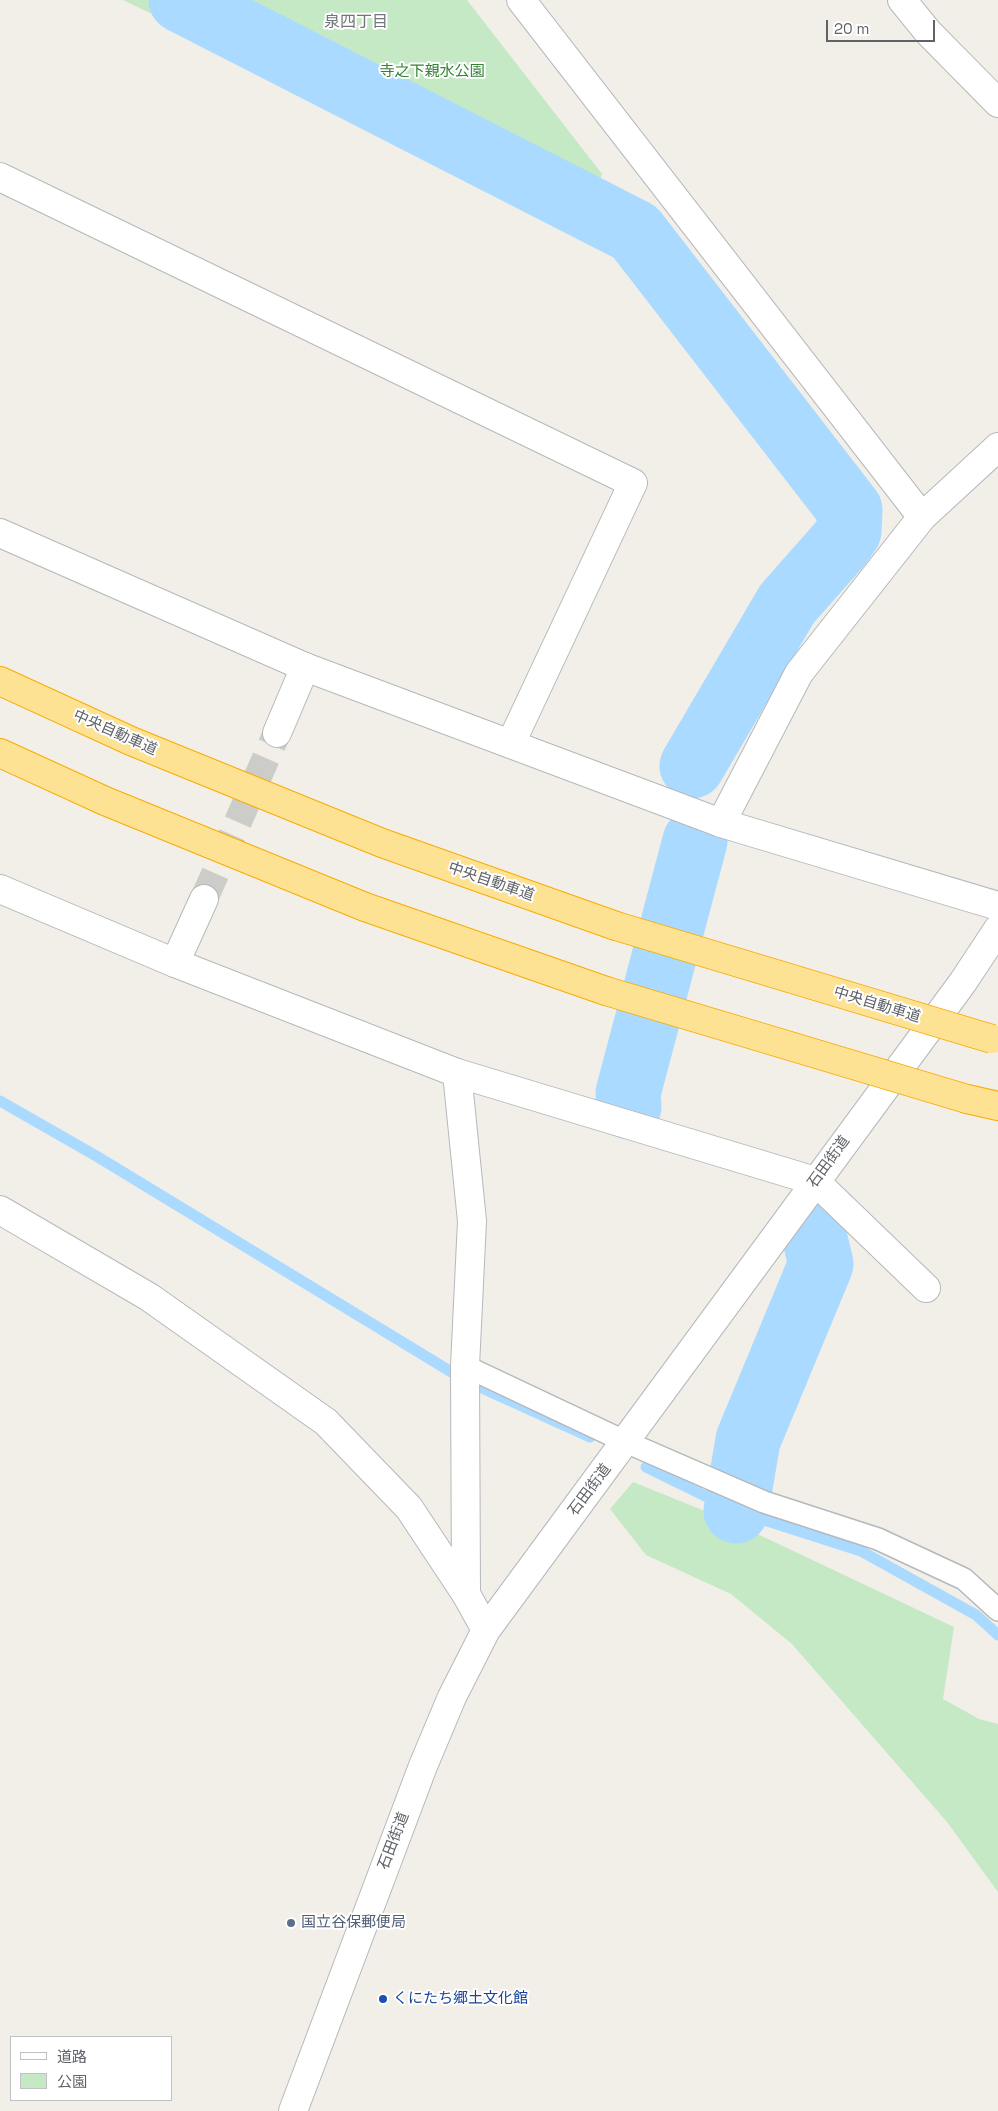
<!DOCTYPE html>
<meta charset="utf-8">
<style>
body{margin:0}
#map{position:relative;width:998px;height:2111px;overflow:hidden;background:#f1efe8;font-family:"Space Grotesk","Noto Sans JP",sans-serif}
canvas{display:block}
.legend{position:absolute;left:10px;top:2036px;width:162px;height:65px;box-sizing:border-box;background:#fff;border:1px solid #bfc1c3;margin:0;padding:6px 9px;list-style:none;font-size:15px;color:#5f6368}
.legend li{display:flex;align-items:center;gap:10px;height:25px}
.legend b{width:25px;border:1px solid #bfc1c3}
.scale{position:absolute;left:826px;top:20px;width:109px;height:22px;box-sizing:border-box;border:2px solid #5f6368;border-top:0;padding-left:6px;font-size:15px;line-height:18px;white-space:nowrap;color:#5f6368;-webkit-text-stroke:4px #fff;paint-order:stroke}
</style>
<div id="map">
<canvas width="998" height="2111"></canvas>
<ul class="legend">
<li><b style="height:6px;background:#fff"></b>道路</li>
<li><b style="height:14px;background:#c5e8c5"></b>公園</li>
</ul>
<div class="scale">20 m</div>
</div>
<script>
const g = document.querySelector('canvas').getContext('2d');
g.lineJoin = 'round';
function fill(path, color) {
  g.fillStyle = color;
  g.fill(path, 'evenodd');
}
function poly(rows) {
  const path = new Path2D();
  for (const r of rows) {
    path.moveTo(r[0], r[1]);
    for (let i = 2; i < r.length; i += 2) path.lineTo(r[i], r[i + 1]);
  }
  return path;
}
function stroke(path, color, width, dash) {
  g.strokeStyle = color;
  g.lineWidth = width;
  g.lineCap = dash ? 'butt' : 'round';
  g.setLineDash(dash || []);
  g.stroke(path);
}
function label(font, color, halo, rows, align = 'center') {
  g.font = font + ' "Space Grotesk","Noto Sans JP",sans-serif';
  g.lineWidth = 4;
  g.setLineDash([]);
  g.textBaseline = 'middle';
  g.strokeStyle = halo;
  g.fillStyle = color;
  for (const [text, x, y, turn = 0] of rows) {
    g.save();
    g.translate(x, y);
    g.rotate((+turn || 0) * Math.PI / 180);
    g.textAlign = isNaN(turn) ? turn : align;
    if (halo) g.strokeText(text, 0, 0);
    g.fillText(text, 0, 0);
    g.restore();
  }
}
fill(poly([
 [123,0,467,0,602,174,586,225],
 [633,1482,732,1522,954,1627,943,1699,979,1719,998,1724,998,1892,947,1822,792,1644,731,1594,646,1555,610,1509]
]), '#c5e8c5');
stroke(poly([
 [0,1101,98,1157,453,1373],
 [482,1388,590,1437],
 [646,1467,736,1511,861,1551,976,1615,998,1635]
]), '#aadaff', 11);
stroke(poly([
 [181,0,635,232,850,510,849,531,840,544,787,604,692,766],
 [629,1107,628,1093,695,841],
 [736,1511,748,1440,821,1264,814,1235]
]), '#aadaff', 65);
stroke(poly([
 [204,899,277,733]
]), '#ccccc8', 28, [28, 14]);
const service = poly([
 [465,1366,626,1442,764,1502,878,1539,964,1579,998,1610]
]);
const minor = poly([
 [521,0,922,517],
 [902,0,928,32,998,103],
 [0,177,633,483,511,743],
 [277,733,305,667],
 [721,823,799,673,922,517,998,447],
 [175,963,204,899],
 [457,1073,472,1221,465,1366,466,1594],
 [815,1181,926,1288]
]);
const tertiary = poly([
 [0,533,305,667,721,823,998,906],
 [0,889,175,963,457,1073,815,1181],
 [0,1210,149,1297,326,1422,409,1508,466,1594,486,1630],
 [293,2111,423,1766,452,1697,486,1630,963,982,998,929]
]);
const motorway = poly([
 [0,681,131,741,382,843,616,926],
 [0,753,105,801,365,907,606,991],
 [967,1099,998,1106]
]);
stroke(service, '#b5b8bc', 24);
stroke(minor, '#b5b8bc', 30);
stroke(tertiary, '#b5b8bc', 30);
stroke(motorway, '#f9ab00', 30);
stroke(service, '#fff', 21);
stroke(minor, '#fff', 28);
stroke(tertiary, '#fff', 28);
stroke(motorway, '#fde293', 28);
const motorwayBridge = poly([
 [616,926,992,1039],
 [606,991,967,1099]
]);
stroke(motorwayBridge, '#f9ab00', 30, []);
stroke(motorwayBridge, '#fde293', 28);
for (const [x, y, r, color] of [
 [291,1923,5,"#5c6f8a"],
 [383,1999,5,"#1a4fb4"]
]) {
  const dot = new Path2D();
  dot.arc(x, y, r, 0, 2 * Math.PI);
  g.fillStyle = color;
  g.fill(dot);
  stroke(dot, '#fff', 2);
}
label('15px', '#348238', '#fff', [
 ["寺之下親水公園",432,72]
]);
label('15px', '#5f6368', '#fff', [
 ["中央自動車道",115,733,24],
 ["中央自動車道",491,882,19],
 ["中央自動車道",877,1005,17],
 ["石田街道",829,1162,-54],
 ["石田街道",590,1490,-53],
 ["石田街道",394,1841,-69]
]);
label('15px', '#4e5e75', '#fff', [
 ["国立谷保郵便局",301,1923]
], 'left');
label('15px', '#164399', '#fff', [
 ["くにたち郷土文化館",393,1999]
], 'left');
label('16px', '#70757a', '#fff', [
 ["泉四丁目",356,23]
]);
</script>
